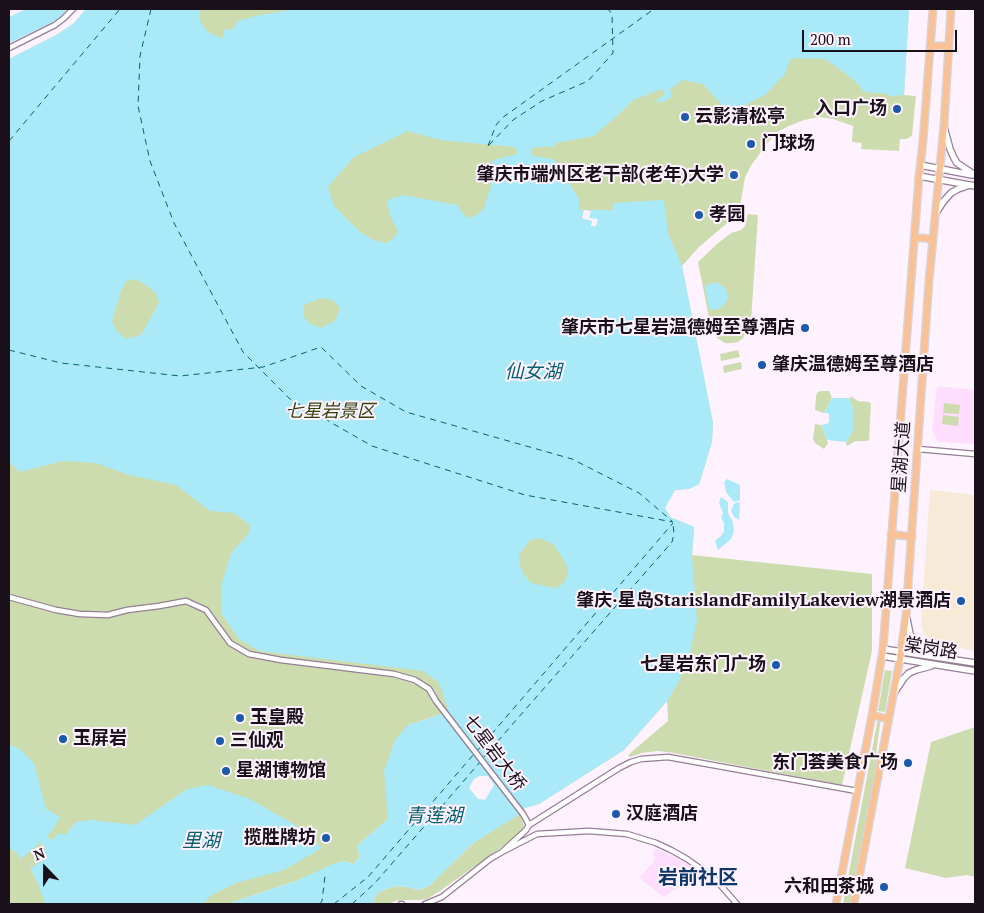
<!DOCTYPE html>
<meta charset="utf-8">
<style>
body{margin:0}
#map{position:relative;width:984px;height:913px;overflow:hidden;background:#fdf2fd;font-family:"PT Serif",serif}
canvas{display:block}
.frame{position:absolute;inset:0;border:10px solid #19101a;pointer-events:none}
.north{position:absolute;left:20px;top:843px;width:50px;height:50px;-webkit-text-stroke:4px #fdf2fd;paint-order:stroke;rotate:338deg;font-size:14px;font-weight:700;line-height:20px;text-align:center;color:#19101a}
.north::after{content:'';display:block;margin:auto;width:18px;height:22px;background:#19101a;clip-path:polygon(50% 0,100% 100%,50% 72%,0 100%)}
.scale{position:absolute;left:802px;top:30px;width:155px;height:22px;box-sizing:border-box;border:2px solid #19101a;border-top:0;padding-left:6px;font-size:15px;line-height:18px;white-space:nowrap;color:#19101a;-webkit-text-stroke:4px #fdf2fd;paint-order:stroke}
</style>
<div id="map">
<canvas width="984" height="913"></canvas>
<div class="frame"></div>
<div class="north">N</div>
<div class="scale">200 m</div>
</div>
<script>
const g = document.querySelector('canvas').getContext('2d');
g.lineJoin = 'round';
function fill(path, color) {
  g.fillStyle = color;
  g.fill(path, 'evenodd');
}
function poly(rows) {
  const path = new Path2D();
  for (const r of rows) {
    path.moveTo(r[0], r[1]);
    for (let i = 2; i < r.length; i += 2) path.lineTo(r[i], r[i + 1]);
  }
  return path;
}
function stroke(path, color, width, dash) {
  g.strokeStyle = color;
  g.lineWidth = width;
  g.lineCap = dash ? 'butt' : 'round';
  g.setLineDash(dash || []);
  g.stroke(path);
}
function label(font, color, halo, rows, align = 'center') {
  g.font = font + ' "PT Serif","Noto Sans SC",serif';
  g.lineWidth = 4;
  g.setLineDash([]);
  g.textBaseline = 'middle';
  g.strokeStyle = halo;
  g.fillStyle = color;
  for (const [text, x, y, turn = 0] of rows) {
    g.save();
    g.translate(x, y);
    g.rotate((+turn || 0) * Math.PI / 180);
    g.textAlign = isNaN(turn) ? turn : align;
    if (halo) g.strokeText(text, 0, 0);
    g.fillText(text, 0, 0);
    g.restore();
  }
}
fill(poly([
 [930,490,975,495,975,651,933,642,926,637,922,629,921,621]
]), '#f7ead6');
fill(poly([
 [937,386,975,390,975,444,938,442,932,430],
 [655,848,681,860,699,873,664,897,639,878,653,863,655,857,653,854]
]), '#feddfe');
fill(poly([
 [86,9,909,9,904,95,916,96,912,135,909,138,906,139,900,139,899,151,861,149,862,143,852,142,853,126,833,119,819,117,804,120,789,126,779,131,770,140,752,164,745,177,740,206,732,219,699,247,682,266,713,423,712,442,699,484,689,489,675,490,665,508,670,517,694,527,692,555,872,574,872,651,842,785,668,752,657,751,642,753,630,757,628,755,668,721,667,701,624,750,539,804,525,808,520,814,524,826,523,831,519,835,440,891,427,899,419,900,400,900,395,901,389,904,373,904,375,897,378,893,386,889,397,886,407,887,418,890,429,886,470,846,484,836,519,814,442,714,408,725,388,805,388,819,357,846,360,856,354,864,343,861,296,881,227,904,9,904,9,59,58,34,74,23],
 [748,214,758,215,751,322,743,338,738,342,732,343,725,343,716,337,711,328,698,262,717,244,731,233,741,230,745,226],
 [738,350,740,357,721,361,720,354],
 [741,362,742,369,724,373,723,366],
 [820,391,829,391,832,398,824,413,815,410,816,396,817,393],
 [852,397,858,401,869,402,871,404,869,440,866,441,856,441,847,446,846,442,853,431,853,408,849,398],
 [944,403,960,405,959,414,943,413],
 [943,415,959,417,958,426,942,424],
 [815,424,821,425,822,427,828,443,824,449,815,443,813,439],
 [885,670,892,671,885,712,878,711],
 [878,718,881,719,877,745,876,766,850,904,843,904],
 [975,727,975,877,967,875,946,878,905,868,931,742]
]), '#ccdcae');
fill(poly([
 [26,9,67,9,61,17,49,24,9,43,9,17],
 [86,9,200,9,200,20,205,29,213,35,218,36,222,39,224,35,223,30,233,29,238,21,255,16,285,11,290,9,909,9,904,95,892,96,883,93,871,93,863,91,858,84,845,73,825,59,791,58,785,74,765,95,739,108,722,105,703,84,683,80,670,89,672,97,660,103,656,100,665,95,662,89,633,100,620,113,594,136,556,143,556,146,531,148,531,155,555,160,579,199,579,210,613,210,613,203,664,200,668,233,682,266,713,423,712,442,699,484,689,489,675,490,665,508,670,517,694,527,692,556,697,621,690,653,680,679,668,700,624,750,539,804,525,808,520,814,484,836,470,846,429,886,418,890,407,887,397,886,386,889,378,893,375,897,373,904,227,904,296,881,333,864,343,861,354,864,360,856,357,846,388,819,384,771,395,740,408,725,442,714,448,709,439,683,423,671,259,651,239,639,221,613,222,583,231,553,250,532,250,525,234,513,210,511,176,485,129,475,96,463,63,461,20,472,9,462,9,59,58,34,74,23],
 [408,131,440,140,515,147,518,154,493,160,490,169,493,178,484,208,478,214,470,218,465,216,457,205,403,195,389,199,387,204,391,218,398,231,395,237,387,243,373,240,360,232,334,206,328,187,354,157],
 [132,279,142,282,156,293,159,303,141,335,126,339,116,330,112,321,120,294,125,282],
 [321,298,333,300,340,308,335,321,321,328,309,323,303,316,304,305],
 [531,539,542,539,553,544,563,558,568,569,566,580,559,587,553,588,531,583,523,573,519,563,519,555],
 [480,776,488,776,494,785,485,800,478,799,469,788,474,779],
 [713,283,718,283,725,288,728,297,727,301,721,308,712,310,709,309,705,286],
 [832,398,849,398,853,408,854,421,853,431,846,442,827,440,821,425,827,424,829,422,829,415,828,413,824,413],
 [727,479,740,485,740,500,734,502,726,492,724,482],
 [721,497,728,502,728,513,733,522,734,531,731,539,718,550,715,541,721,536,724,531,724,523,721,518,723,513,719,503],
 [737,502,740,503,739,520,734,517,731,510,734,504],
 [9,744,21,750,34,763,46,809,60,817,53,830,33,849,20,859,17,853,9,848],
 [208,785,250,799,302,829,322,848,284,870,236,883,210,896,203,904,45,904,39,886,30,868,45,859,42,852,59,833,65,835,76,822,92,820,135,825,187,789]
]), '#aae9f8');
fill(poly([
 [584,210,591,211,589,218,598,219,596,226,591,226,592,221,582,218]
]), '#fdf2fd');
stroke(poly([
 [43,839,49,844]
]), '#aae9f8', 9);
stroke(poly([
 [151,9,140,56,138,106,150,161,174,223,243,352,290,399,372,446,525,495,673,522],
 [9,141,120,9],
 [489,145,513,120,542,101,588,81,613,53,612,14,608,9],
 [488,146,496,125,502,118,654,9],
 [9,350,61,363,180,376,263,367,321,347,361,386,406,412,572,459,639,493,672,521],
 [477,751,673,523],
 [483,758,672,542,674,534,673,523],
 [320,904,322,901,325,876],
 [334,904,368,877,474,754],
 [352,904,375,883,481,761]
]), '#055f6f', 1, [6, 5]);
const street = poly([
 [9,48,55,25,63,19,73,9],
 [918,449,975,454],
 [9,597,56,610,80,614,108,615,127,610,159,606,186,601,206,610,230,643,249,654,281,660,394,674,415,680,429,689,436,701,523,814,529,825],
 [502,852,526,830,529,825,619,768,631,762,641,759,668,757,857,791],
 [401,904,402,904],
 [425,904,442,897,490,859,502,852,537,834,589,831,627,834,656,843,671,850,687,859,715,879,737,904]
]);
const secondary = poly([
 [944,127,950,149,954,158,957,163,975,175],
 [920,165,972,175],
 [919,176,975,186],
 [936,213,943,202,951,193,958,189,970,185],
 [907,619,910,634,913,639,918,645,935,655],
 [883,649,975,663],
 [882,656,975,671],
 [894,693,904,678,909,673,916,670,931,666]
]);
const primary = poly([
 [930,46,948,46],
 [914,238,925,238,932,240],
 [891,534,912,537],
 [872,715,888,719],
 [836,904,872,715,883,649,919,176,923,141,933,9],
 [854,904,900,659,906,615,929,280,944,125,951,9]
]);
stroke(street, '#967e96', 7);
stroke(secondary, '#967e96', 8);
stroke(primary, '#d6d4d6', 9);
stroke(street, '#fff', 4.5);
stroke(secondary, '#fff', 5.5);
stroke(primary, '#f9c194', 6);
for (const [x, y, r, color] of [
 [897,109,5,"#1c59aa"],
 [685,117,5,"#1c59aa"],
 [751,144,5,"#1c59aa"],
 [734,175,5,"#1c59aa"],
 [699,215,5,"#1c59aa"],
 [805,328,5,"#1c59aa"],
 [762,365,5,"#1c59aa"],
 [961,601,5,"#1c59aa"],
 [776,665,5,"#1c59aa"],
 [240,718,5,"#1c59aa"],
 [63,739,5,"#1c59aa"],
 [220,741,5,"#1c59aa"],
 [908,763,5,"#1c59aa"],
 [226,771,5,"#1c59aa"],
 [616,814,5,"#1c59aa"],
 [326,838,5,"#1c59aa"],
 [884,887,5,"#1c59aa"]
]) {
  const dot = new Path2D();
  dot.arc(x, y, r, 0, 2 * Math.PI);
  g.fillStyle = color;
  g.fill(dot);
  stroke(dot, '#fdf2fd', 2);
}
label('bold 18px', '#19101a', '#fdf2fd', [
 ["入口广场",887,109,"right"],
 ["云影清松亭",695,117],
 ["门球场",761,144],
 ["肇庆市端州区老干部(老年)大学",724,175,"right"],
 ["孝园",709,215],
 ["肇庆市七星岩温德姆至尊酒店",795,328,"right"],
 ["肇庆温德姆至尊酒店",772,365],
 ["肇庆·星岛StarislandFamilyLakeview湖景酒店",951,601,"right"],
 ["七星岩东门广场",766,665,"right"],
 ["玉皇殿",250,718],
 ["玉屏岩",73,739],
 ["三仙观",230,741],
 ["东门荟美食广场",898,763,"right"],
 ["星湖博物馆",236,771],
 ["汉庭酒店",626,814],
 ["揽胜牌坊",316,838,"right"],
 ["六和田茶城",874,887,"right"]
], 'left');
label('italic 18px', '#33410c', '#fdf2fd', [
 ["七星岩景区",330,412]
]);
label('18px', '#19101a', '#fdf2fd', [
 ["星湖大道",902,457,-86],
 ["棠岗路",931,649,9],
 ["七星岩大桥",494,753,53]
]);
label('italic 19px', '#055f6f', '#fdf2fd', [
 ["仙女湖",533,373],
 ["青莲湖",434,817],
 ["里湖",201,842]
]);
label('bold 20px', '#10376a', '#fdf2fd', [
 ["岩前社区",698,878]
]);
</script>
